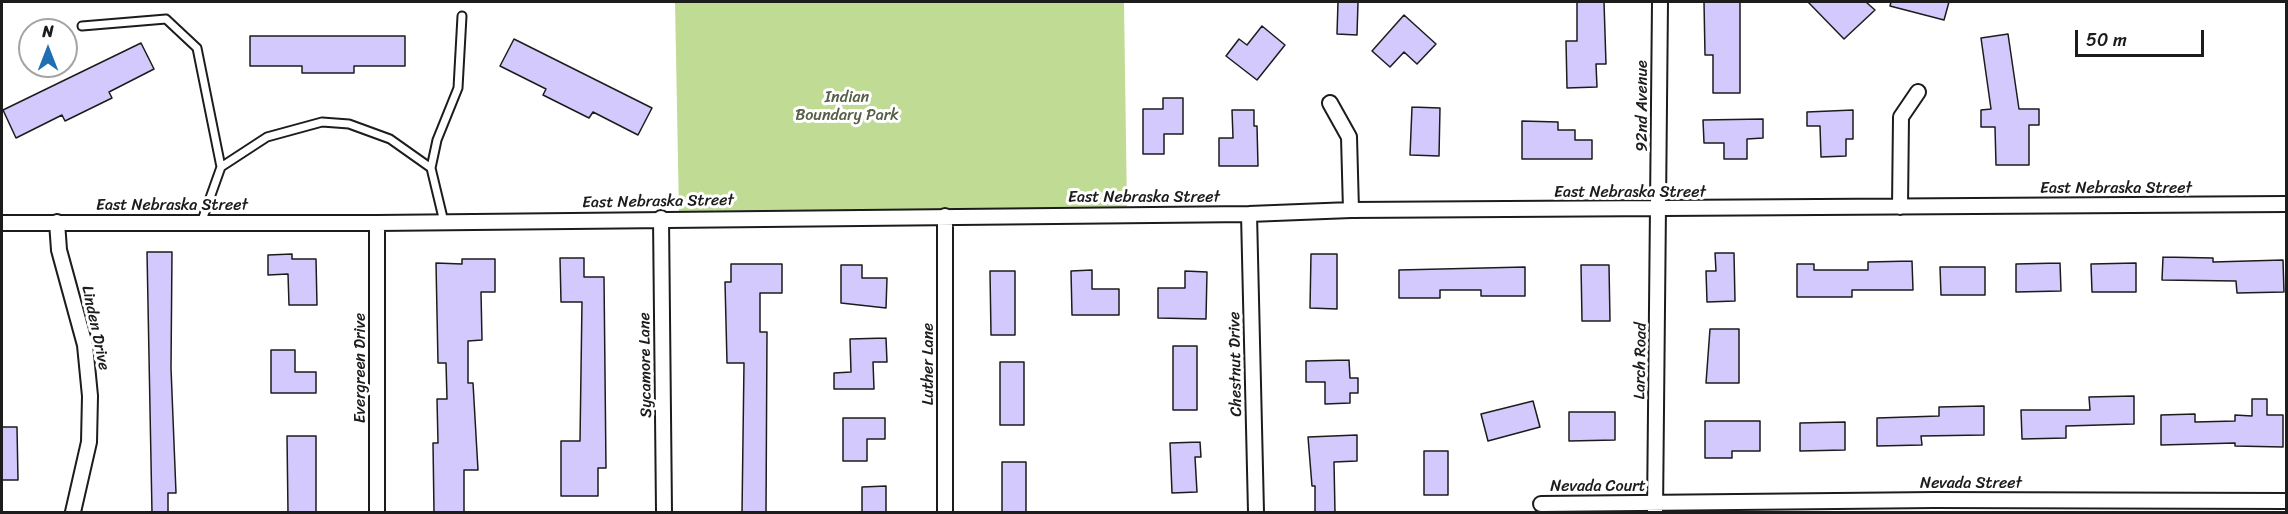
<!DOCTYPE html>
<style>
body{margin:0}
#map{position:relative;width:2288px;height:514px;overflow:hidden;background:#fff;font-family:Sriracha,sans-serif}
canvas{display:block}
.frame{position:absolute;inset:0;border:3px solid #1c1c1c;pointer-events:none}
.north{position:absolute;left:18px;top:18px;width:60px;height:60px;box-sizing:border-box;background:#fff;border:2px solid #a4a4a4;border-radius:50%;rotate:0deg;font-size:16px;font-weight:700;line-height:24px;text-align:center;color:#1c1c1c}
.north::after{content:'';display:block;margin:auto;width:21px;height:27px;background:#1f6fb2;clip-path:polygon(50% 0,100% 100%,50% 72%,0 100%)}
.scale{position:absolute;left:2075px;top:30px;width:129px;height:27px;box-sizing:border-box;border:3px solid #1c1c1c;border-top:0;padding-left:8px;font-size:18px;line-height:21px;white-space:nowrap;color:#1c1c1c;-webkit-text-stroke:4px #fff;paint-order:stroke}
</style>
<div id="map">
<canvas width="2288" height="514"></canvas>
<div class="frame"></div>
<div class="north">N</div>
<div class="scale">50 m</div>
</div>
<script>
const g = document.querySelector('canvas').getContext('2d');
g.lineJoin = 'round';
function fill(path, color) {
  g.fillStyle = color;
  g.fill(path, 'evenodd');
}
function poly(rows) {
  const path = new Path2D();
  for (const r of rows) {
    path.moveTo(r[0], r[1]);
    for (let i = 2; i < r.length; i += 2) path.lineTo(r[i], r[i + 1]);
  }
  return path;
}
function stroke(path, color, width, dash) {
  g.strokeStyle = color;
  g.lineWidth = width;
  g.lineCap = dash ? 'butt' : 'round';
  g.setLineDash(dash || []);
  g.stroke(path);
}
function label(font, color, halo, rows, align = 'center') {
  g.font = font + ' Sriracha,sans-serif';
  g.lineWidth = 6;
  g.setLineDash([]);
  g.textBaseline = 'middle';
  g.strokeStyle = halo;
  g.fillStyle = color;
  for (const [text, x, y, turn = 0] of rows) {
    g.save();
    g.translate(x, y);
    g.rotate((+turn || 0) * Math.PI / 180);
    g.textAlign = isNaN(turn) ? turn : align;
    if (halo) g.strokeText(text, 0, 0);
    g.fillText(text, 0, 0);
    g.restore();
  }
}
fill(poly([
 [675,2,1124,2,1127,210,679,214]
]), '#c0dc94');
const building = poly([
 [1338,2,1358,2,1357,35,1337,34,1338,2],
 [1577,2,1604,2,1606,64,1596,64,1597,87,1567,88,1566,41,1577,41,1577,2],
 [1704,2,1740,2,1740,93,1713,93,1713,55,1705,55,1704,2],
 [1808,2,1866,2,1875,10,1844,39,1808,2],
 [1891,2,1949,2,1944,20,1890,6,1891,2],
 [1404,15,1436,44,1417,64,1404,52,1390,67,1372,51,1404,15],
 [1262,26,1285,45,1257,80,1226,56,1239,39,1247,45,1262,26],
 [2008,34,2019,109,2039,109,2039,125,2029,125,2029,165,1996,165,1995,127,1981,127,1981,110,1991,109,1981,38,2008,34],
 [250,36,405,36,405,66,354,66,354,73,302,73,302,66,250,66,250,36],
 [514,39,652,108,638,135,593,112,589,118,543,95,546,89,500,66,514,39],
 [141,43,154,69,109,92,112,98,65,121,62,115,16,138,3,110,141,43],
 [1163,98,1183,98,1183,134,1164,134,1164,154,1143,154,1143,109,1163,109,1163,98],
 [1412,107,1440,108,1439,156,1410,155,1412,107],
 [1232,110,1254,110,1254,126,1257,126,1258,166,1219,166,1219,138,1233,138,1232,110],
 [1853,110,1853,139,1846,139,1846,156,1821,157,1820,126,1807,126,1807,112,1853,110],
 [1763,119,1763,138,1747,139,1747,159,1724,159,1724,143,1704,143,1703,120,1763,119],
 [1522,121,1558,122,1558,130,1575,130,1575,140,1592,140,1592,159,1522,159,1522,121],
 [147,252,172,252,171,368,176,493,168,493,168,513,152,513,147,252],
 [1715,253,1734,253,1735,301,1707,302,1706,271,1716,271,1715,253],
 [292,254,292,259,316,259,317,305,289,305,288,274,268,275,268,255,292,254],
 [1311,254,1337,254,1337,309,1310,308,1311,254],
 [2163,257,2213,258,2213,262,2283,260,2284,292,2237,293,2236,281,2162,280,2163,257],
 [560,258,584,258,584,277,604,277,606,468,598,468,598,496,561,496,561,441,580,441,582,302,561,302,560,258],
 [462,259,495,259,495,292,481,292,482,340,468,341,468,383,473,383,478,470,464,470,464,513,434,513,433,443,438,443,437,399,447,399,446,363,438,363,436,263,462,264,462,259],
 [1912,261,1913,290,1852,290,1852,297,1797,297,1797,264,1814,264,1814,270,1868,270,1868,262,1912,261],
 [2060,263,2061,291,2016,292,2016,264,2060,263],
 [2136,263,2136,292,2092,292,2091,264,2136,263],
 [731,264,782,264,782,293,760,293,760,332,767,332,766,513,742,513,744,363,727,363,725,282,731,282,731,264],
 [841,265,862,265,862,278,887,278,886,308,841,303,841,265],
 [1581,265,1609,265,1610,321,1582,321,1581,265],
 [1525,267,1525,296,1481,296,1481,290,1440,290,1440,298,1399,298,1399,270,1525,267],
 [1940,267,1985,267,1985,295,1941,295,1940,267],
 [1092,270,1092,289,1119,289,1119,315,1072,315,1071,271,1092,270],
 [990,271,1015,271,1015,335,991,335,990,271],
 [1185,271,1207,272,1206,319,1158,318,1158,288,1185,288,1185,271],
 [1710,329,1739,329,1739,383,1706,383,1710,329],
 [886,338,887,362,873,362,874,389,834,389,834,373,851,372,850,339,886,338],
 [1173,346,1197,346,1197,410,1173,410,1173,346],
 [271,350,295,350,295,372,316,372,316,393,271,393,271,350],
 [1349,360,1350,378,1358,378,1358,393,1350,393,1350,403,1325,404,1325,382,1306,382,1306,361,1349,360],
 [1000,362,1024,362,1024,425,1000,425,1000,362],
 [2134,396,2134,424,2066,426,2066,438,2022,439,2021,410,2090,410,2089,397,2134,396],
 [2252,399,2267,399,2267,415,2283,415,2283,447,2235,446,2235,443,2161,445,2161,415,2195,414,2195,422,2235,421,2235,415,2252,416,2252,399],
 [1533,401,1540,427,1488,441,1481,414,1533,401],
 [1984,406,1984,435,1921,436,1922,445,1877,446,1877,418,1939,416,1939,407,1984,406],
 [1569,412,1615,412,1615,440,1569,441,1569,412],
 [843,418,885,418,885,439,867,439,867,461,843,461,843,418],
 [1705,421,1760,421,1760,451,1732,451,1732,458,1705,458,1705,421],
 [1845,422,1845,450,1800,451,1800,423,1845,422],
 [2,427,17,427,18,480,2,480,2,427],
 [1357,435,1357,461,1334,462,1335,513,1315,513,1315,486,1312,486,1308,437,1357,435],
 [287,436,316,436,316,513,288,513,287,436],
 [1200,442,1201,457,1195,457,1197,492,1172,493,1170,443,1200,442],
 [1424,451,1448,451,1448,495,1424,495,1424,451],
 [1002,462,1026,462,1026,513,1002,513,1002,462],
 [886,486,886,513,862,513,862,487,886,486]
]);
fill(building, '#d3c9fc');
stroke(building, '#1c1c1c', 1.5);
const lane = poly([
 [82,26,166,19,197,48,221,167,201,223],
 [221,167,267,137,322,122,349,124,390,139,431,168],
 [444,222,431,168,437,140,458,88,462,16]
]);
const street = poly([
 [1330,103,1349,137,1351,210],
 [1900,207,1901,117,1918,92],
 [1249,214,1256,512],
 [945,216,945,512],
 [661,218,664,512],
 [57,222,59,250,85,345,90,396,89,442,73,512],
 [2,223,377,223,1249,214,1351,210,2286,204],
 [377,223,377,512],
 [1541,504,1934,500,2286,501],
 [1655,512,1660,2]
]);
stroke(lane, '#1c1c1c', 11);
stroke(street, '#1c1c1c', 18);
stroke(lane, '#fff', 7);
stroke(street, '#fff', 14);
label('16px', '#555f46', '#fff', [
 ["Indian",847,98],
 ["Boundary Park",847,116]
]);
label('16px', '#1c1c1c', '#fff', [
 ["92nd Avenue",1643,106,-90],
 ["East Nebraska Street",2116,189],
 ["East Nebraska Street",1630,193],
 ["East Nebraska Street",1144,198],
 ["East Nebraska Street",658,202,-1],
 ["East Nebraska Street",172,206],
 ["Linden Drive",95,328,78],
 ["Larch Road",1641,361,-89],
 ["Luther Lane",929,364,-90],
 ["Chestnut Drive",1236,364,-91],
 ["Sycamore Lane",646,365,-91],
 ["Evergreen Drive",361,368,-90],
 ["Nevada Street",1971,484],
 ["Nevada Court",1598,487]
]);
</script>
